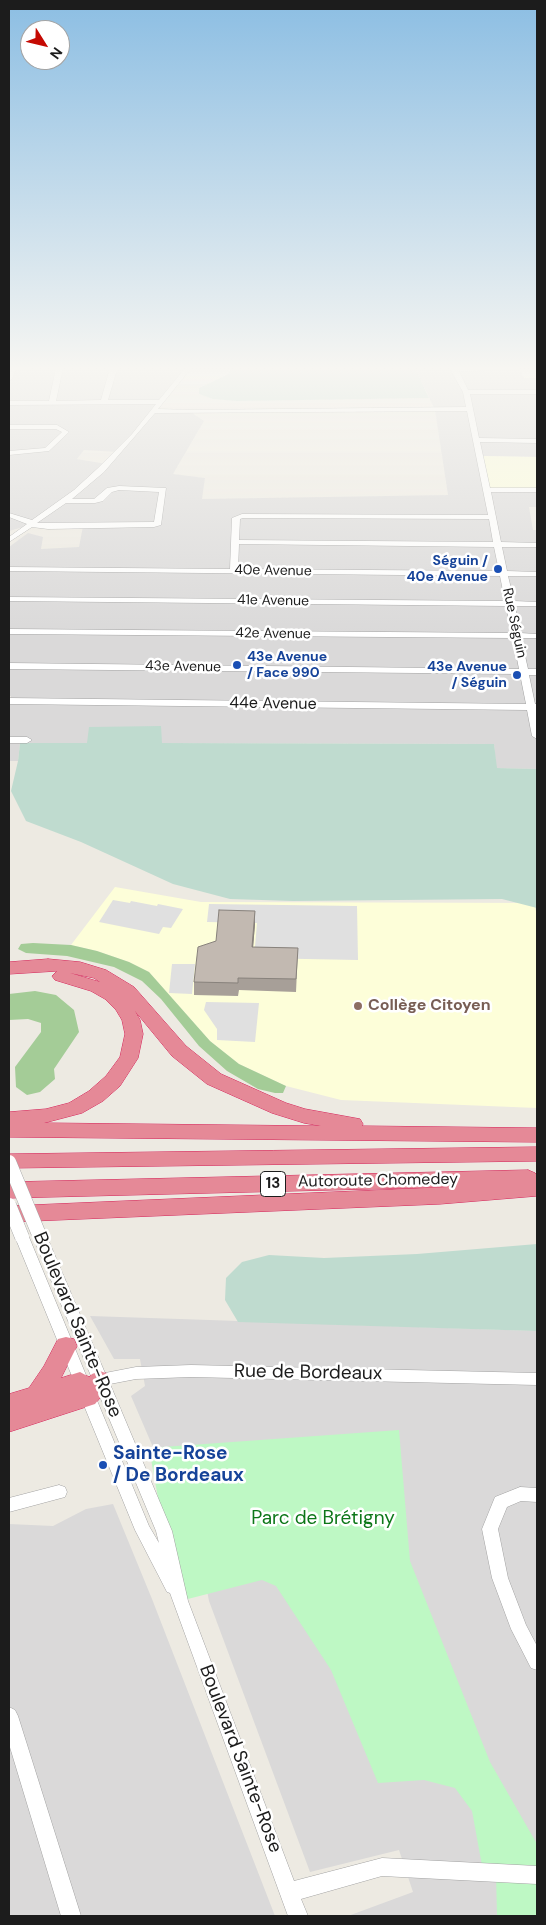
<!DOCTYPE html>
<meta charset="utf-8">
<style>
body{margin:0}
#map{position:relative;width:546px;height:1925px;overflow:hidden;background:#edeae2;font-family:"DM Sans",sans-serif}
canvas{display:block}
.frame{position:absolute;inset:0;border:10px solid #1c1c1c;pointer-events:none}
.north{position:absolute;left:20px;top:20px;width:50px;height:50px;box-sizing:border-box;background:#fff;border:1px solid #a4a4a4;border-radius:50%;rotate:126deg;font-size:14px;font-weight:700;line-height:20px;text-align:center;color:#1c1c1c}
.north::after{content:'';display:block;margin:auto;width:18px;height:22px;background:#c50a03;clip-path:polygon(50% 0,100% 100%,50% 72%,0 100%)}
</style>
<div id="map">
<canvas width="546" height="1925"></canvas>
<div class="frame"></div>
<div class="north">N</div>
</div>
<script>
const g = document.querySelector('canvas').getContext('2d');
g.lineJoin = 'round';
function fill(path, color) {
  g.fillStyle = color;
  g.fill(path, 'evenodd');
}
function poly(rows) {
  const path = new Path2D();
  for (const r of rows) {
    path.moveTo(r[0], r[1]);
    for (let i = 2; i < r.length; i += 2) path.lineTo(r[i], r[i + 1]);
  }
  return path;
}
function stroke(path, color, width, dash) {
  g.strokeStyle = color;
  g.lineWidth = width;
  g.lineCap = dash ? 'butt' : 'round';
  g.setLineDash(dash || []);
  g.stroke(path);
}
function label(font, color, halo, rows, align = 'center') {
  g.font = font + ' "DM Sans",sans-serif';
  g.lineWidth = 5;
  g.setLineDash([]);
  g.textBaseline = 'middle';
  g.strokeStyle = halo;
  g.fillStyle = color;
  for (const [text, x, y, turn = 0] of rows) {
    g.save();
    g.translate(x, y);
    g.rotate((+turn || 0) * Math.PI / 180);
    g.textAlign = isNaN(turn) ? turn : align;
    if (halo) g.strokeText(text, 0, 0);
    g.fillText(text, 0, 0);
    g.restore();
  }
}
fill(poly([
 [9,366,190,366,154,410,191,412,204,421,173,474,205,478,202,499,448,495,435,410,414,366,492,366,494,368,518,366,524,378,537,378,537,457,481,456,487,490,537,490,537,507,529,507,533,530,537,530,537,769,496,768,494,744,161,743,161,726,87,743,20,743,18,761,9,761,9,704,11,696,9,696,9,547,28,533,43,537,41,549,79,547,83,526,31,525,9,531],
 [84,450,118,452,107,464,77,459],
 [90,1316,537,1331,537,1916,348,1916,413,1892,399,1850,310,1872,209,1601,201,1559,131,1396,145,1386,140,1359,114,1359],
 [113,1504,152,1599,275,1916,9,1916,9,1524,53,1526,86,1509]
]), '#dad9d9');
fill(poly([
 [480,456,537,457,537,490,487,490],
 [115,887,201,902,534,903,537,916,537,1108,341,1100,286,1086,239,1064,210,1041,149,972,129,962,97,951,71,945]
]), '#fdfed9');
fill(poly([
 [33,943,71,945,97,951,129,962,149,972,210,1041,239,1064,286,1086,283,1093,275,1093,258,1089,227,1071,199,1046,161,999,142,981,114,967,67,956,26,953,18,949,21,944],
 [35,991,56,995,74,1010,79,1032,54,1069,55,1079,40,1092,27,1095,16,1087,15,1067,41,1032,41,1023,28,1019,9,1020,9,994]
]), '#a4cc97');
fill(poly([
 [231,366,414,366,429,398,237,401,213,399,199,394,199,388,229,374],
 [161,726,162,743,494,744,497,768,537,769,537,908,502,899,293,901,230,899,173,884,81,842,26,821,11,791,18,761,20,743,87,743,89,727],
 [537,1244,537,1331,238,1322,225,1300,226,1278,242,1262,269,1255,324,1258,417,1254]
]), '#bfdbcf');
fill(poly([
 [399,1430,410,1561,490,1762,537,1844,537,1916,497,1916,496,1873,483,1871,472,1811,455,1788,424,1780,378,1783,331,1670,276,1586,262,1580,180,1601,164,1531,149,1448]
]), '#bef8c4');
fill(poly([
 [113,900,130,903,131,901,157,906,158,904,183,909,171,928,163,927,159,934,99,922],
 [209,904,357,906,358,960,254,958,257,923,207,922],
 [172,964,195,964,192,994,169,993],
 [206,1002,259,1003,255,1042,217,1040,217,1029,204,1010]
]), '#e0e0e0');
const minor = poly([
 [9,366,118,366,108,400,159,400,187,366,193,366,158,409,191,410,466,407,463,392,450,369,450,366,523,366,511,370,459,371,468,390,537,390,537,394,470,394,479,438,537,439,537,443,480,442,490,488,537,488,537,492,491,492,501,542,537,543,537,547,502,547,507,571,537,572,537,576,508,576,514,601,537,602,537,606,515,606,520,633,537,634,537,638,521,638,528,669,537,669,537,675,529,675,535,704,537,704,537,739,532,736,527,710,9,704,9,698,526,704,520,674,9,669,9,663,519,669,513,638,9,634,9,629,512,633,506,606,9,601,9,597,505,601,500,576,9,571,9,567,230,569,232,518,242,514,488,515,467,411,155,413,104,472,72,499,94,499,107,488,119,486,166,488,161,525,154,527,48,529,32,527,9,542,9,537,27,524,9,517,9,513,32,520,74,490,98,468,132,434,156,404,9,405,9,401,49,401,56,368,16,369,12,379,9,381,9,366],
 [63,368,110,368,101,400,56,401,63,368],
 [119,490,159,492,154,522,37,523,66,503,95,503,103,501,112,492,119,490],
 [243,518,489,519,493,542,239,540,240,519,243,518],
 [239,544,494,547,499,571,238,569,239,544],
 [9,425,57,425,69,432,49,451,9,455,9,451,45,448,62,432,56,429,9,429,9,425],
 [9,737,27,737,32,740,27,743,9,743,9,737],
 [22,1232,27,1233,29,1237,88,1380,91,1376,33,1237,35,1233,40,1232,45,1233,47,1237,105,1373,136,1367,191,1365,537,1373,537,1385,191,1377,136,1379,110,1384,172,1531,188,1601,294,1881,382,1858,537,1866,537,1884,382,1876,301,1899,308,1916,288,1916,170,1593,167,1592,135,1530,15,1237,17,1233,22,1232],
 [91,1386,96,1387,156,1531,159,1543,149,1526,91,1386],
 [59,1485,65,1487,67,1492,65,1497,9,1512,9,1498,59,1485],
 [520,1487,537,1488,537,1502,521,1501,507,1507,498,1529,508,1578,526,1625,537,1646,537,1670,531,1668,511,1629,492,1578,482,1529,495,1497,520,1487],
 [9,1707,15,1710,18,1716,81,1916,61,1916,9,1744,9,1707]
]);
const highway = poly([
 [48,959,80,962,106,970,134,987,186,1046,221,1074,286,1103,305,1109,360,1119,363,1124,362,1126,537,1128,537,1142,9,1137,9,1112,46,1109,69,1103,89,1091,106,1076,120,1057,125,1034,122,1020,116,1010,105,999,91,991,55,980,52,976,57,971,9,974,9,962,48,959],
 [70,973,94,978,100,982,70,973],
 [135,1011,172,1056,207,1084,272,1113,304,1123,321,1126,44,1123,82,1113,103,1101,120,1086,138,1058,143,1034,140,1020,135,1011],
 [537,1147,537,1161,9,1168,9,1154,537,1147],
 [528,1170,535,1173,537,1176,537,1196,440,1204,9,1222,9,1206,450,1187,9,1198,9,1182,528,1170],
 [66,1337,74,1339,77,1346,61,1378,80,1372,89,1377,92,1374,100,1371,108,1374,111,1381,108,1388,95,1404,9,1432,9,1394,29,1388,44,1366,58,1339,66,1337]
]);
stroke(minor, '#a3a3a3', 1);
stroke(highway, '#d4265b', 1);
fill(minor, '#fff');
fill(highway, '#e58997');
const minorBridge = poly([
 [9,1162,40,1237],
 [9,1205,22,1237]
]);
stroke(minorBridge, '#a3a3a3', 15, []);
stroke(minorBridge, '#fff', 14);
fill(poly([
 [255,911,255,924,253,947,298,948,296,992,239,990,238,996,194,995,194,982,216,941]
]), '#a79f98');
fill(poly([
 [255,911,255,924,252,960,252,947]
]), '#88827c');
const building = poly([
 [219,910,255,911,252,947,298,948,296,979,238,978,238,983,194,982,198,947,216,941,219,910]
]);
fill(building, '#c2b9b1');
stroke(building, '#88827c', 1);
const sky = g.createLinearGradient(0, 0, 0, 635);
sky.addColorStop(0, '#8cbee3');
sky.addColorStop(0.58, '#f7f6f2');
sky.addColorStop(1, '#f7f6f200');
g.fillStyle = sky;
g.fillRect(0, 0, 546, 635);
for (const [x, y, r, color] of [
 [498,569,5,"#1a4fb4"],
 [237,665,5,"#1a4fb4"],
 [517,675,5,"#1a4fb4"],
 [358,1006,5,"#8d6e63"],
 [103,1465,5,"#1a4fb4"]
]) {
  const dot = new Path2D();
  dot.arc(x, y, r, 0, 2 * Math.PI);
  g.fillStyle = color;
  g.fill(dot);
  stroke(dot, '#fff', 2);
}
label('bold 14px', '#164399', '#fff', [
 ["Séguin /",488,561],
 ["40e Avenue",488,577],
 ["43e Avenue",247,657,"left"],
 ["/ Face 990",247,673,"left"],
 ["43e Avenue",507,667],
 ["/ Séguin",507,683]
], 'right');
label('14px', '#1c1c1c', '#fff', [
 ["40e Avenue",273,571,1],
 ["41e Avenue",273,601,1],
 ["Rue Séguin",514,623,78],
 ["42e Avenue",273,634,1],
 ["43e Avenue",183,667,1]
]);
for (const [x, y, w] of [
 [273,1184,25]
]) {
  const box = new Path2D();
  box.roundRect(x - w / 2, y - 12.5, w, 25, 4);
  g.fillStyle = '#fff';
  g.fill(box);
  stroke(box, '#1c1c1c', 1);
}
label('bold 15px', '#1c1c1c', null, [
 ["13",273,1184]
]);
label('16px', '#1c1c1c', '#fff', [
 ["44e Avenue",273,704,1],
 ["Autoroute Chomedey",378,1181,-1]
]);
label('bold 16px', '#785e54', '#fff', [
 ["Collège Citoyen",368,1006]
], 'left');
label('19px', '#1c1c1c', '#fff', [
 ["Boulevard Sainte-Rose",77,1325,67],
 ["Rue de Bordeaux",308,1373,1],
 ["Boulevard Sainte-Rose",240,1759,69]
]);
label('bold 19px', '#164399', '#fff', [
 ["Sainte-Rose",113,1454],
 ["/ De Bordeaux",113,1476]
], 'left');
label('19px', '#0d7719', '#fff', [
 ["Parc de Brétigny",323,1519]
]);
</script>
